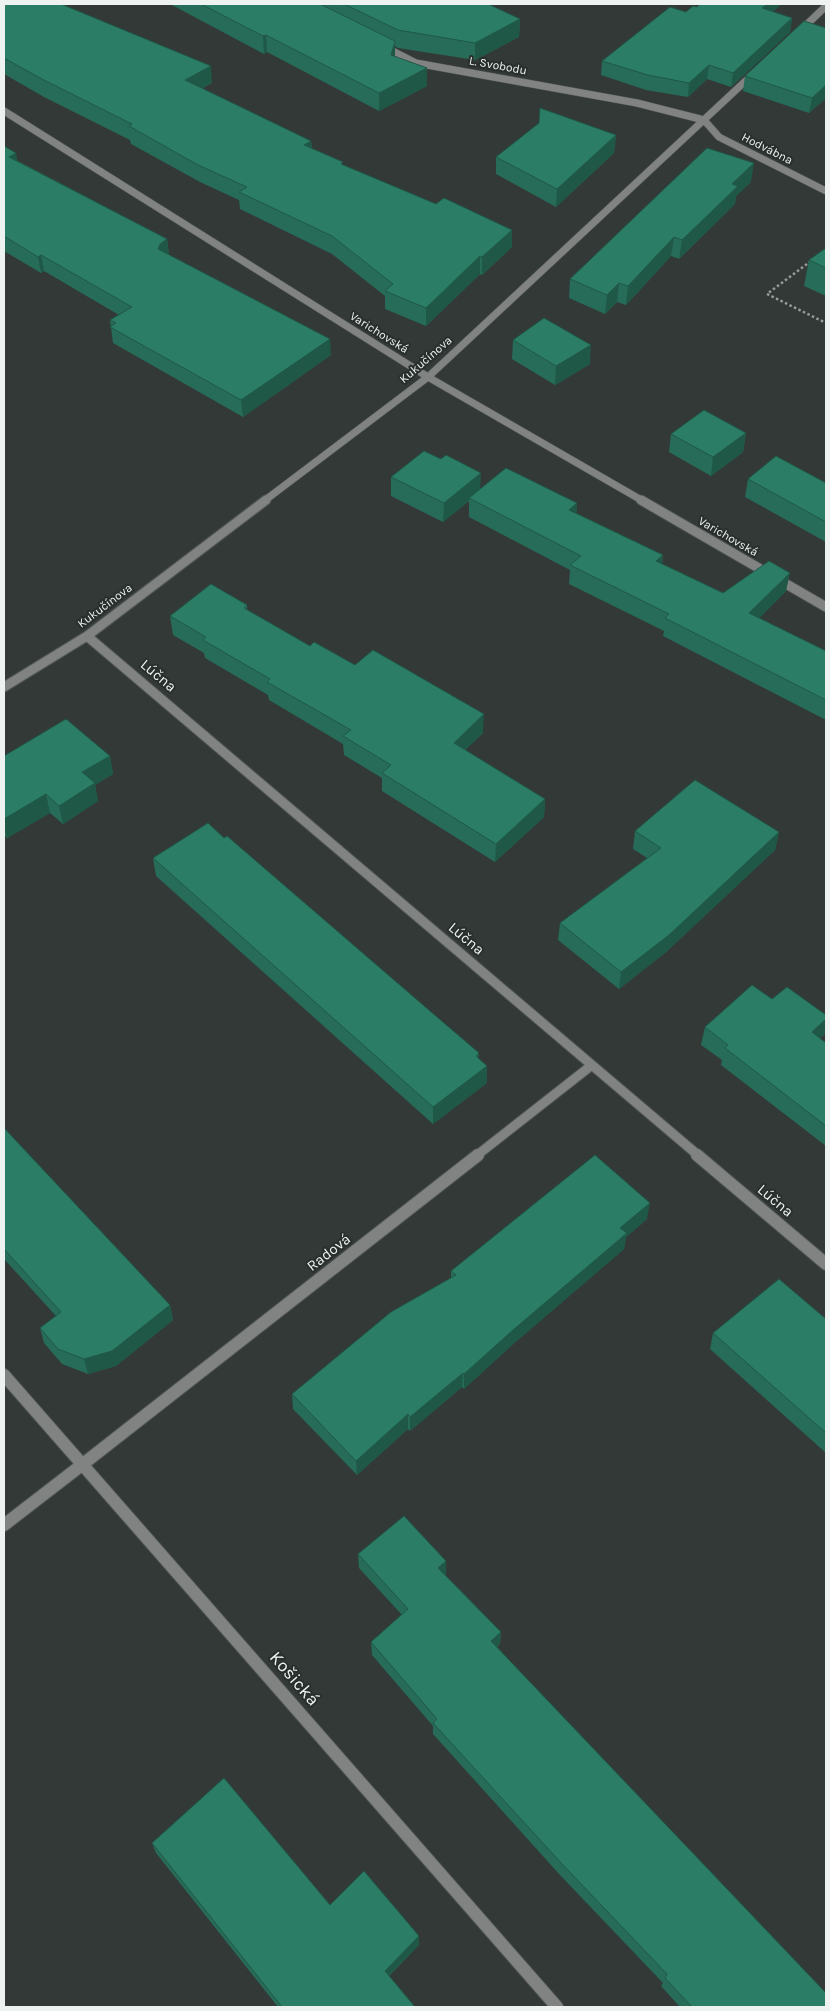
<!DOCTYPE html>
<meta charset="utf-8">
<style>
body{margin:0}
#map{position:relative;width:830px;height:2011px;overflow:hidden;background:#333937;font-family:Karla,sans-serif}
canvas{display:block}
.frame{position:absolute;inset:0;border:5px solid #eef2f1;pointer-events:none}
</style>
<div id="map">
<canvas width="830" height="2011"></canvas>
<div class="frame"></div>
</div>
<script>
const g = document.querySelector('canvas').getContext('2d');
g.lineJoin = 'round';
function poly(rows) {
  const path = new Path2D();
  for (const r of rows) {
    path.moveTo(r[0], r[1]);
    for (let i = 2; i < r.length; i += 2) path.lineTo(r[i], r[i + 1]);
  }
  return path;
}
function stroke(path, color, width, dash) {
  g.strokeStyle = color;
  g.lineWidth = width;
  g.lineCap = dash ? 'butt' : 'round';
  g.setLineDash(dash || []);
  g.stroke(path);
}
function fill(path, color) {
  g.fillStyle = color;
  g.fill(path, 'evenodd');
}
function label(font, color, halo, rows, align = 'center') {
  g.font = font + ' Karla,sans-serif';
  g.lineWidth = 4;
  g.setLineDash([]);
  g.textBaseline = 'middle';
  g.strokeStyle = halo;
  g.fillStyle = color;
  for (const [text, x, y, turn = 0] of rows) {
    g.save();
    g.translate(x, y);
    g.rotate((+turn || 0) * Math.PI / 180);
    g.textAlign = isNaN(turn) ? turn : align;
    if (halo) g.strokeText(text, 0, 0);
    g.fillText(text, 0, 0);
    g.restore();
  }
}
const lane = poly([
 [4,1525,83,1464]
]);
const streetFar2 = poly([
 [800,31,826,6],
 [383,46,416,63,637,103,704,120,719,137,826,191],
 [4,111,428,377,643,501],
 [264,501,428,377,752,75]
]);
const streetFar1 = poly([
 [641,500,826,607],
 [87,636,699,1156],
 [4,687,87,636,266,500],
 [476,1156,592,1065]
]);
const street = poly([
 [697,1155,826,1264],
 [4,1375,557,2007],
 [83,1464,478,1155]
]);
stroke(lane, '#515755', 14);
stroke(streetFar2, '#515755', 8);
stroke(streetFar1, '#515755', 11);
stroke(street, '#515755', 14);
stroke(poly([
 [811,261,767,294,826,323]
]), '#979c9a', 2.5, [2.5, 2.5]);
stroke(lane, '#808382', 12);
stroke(streetFar2, '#808382', 7);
stroke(streetFar1, '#808382', 9);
stroke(street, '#808382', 12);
fill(poly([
 [4,4,212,83,202,88,311,141,312,149,343,165,436,204,512,230,512,247,482,275,480,274,426,326,385,309,385,296,332,254,240,209,239,200,200,182,131,144,130,140,44,97,4,74],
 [170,4,488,4,520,19,519,37,475,60,398,48,395,46,395,57,427,86,379,111,267,52,264,54],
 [697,7,772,12,792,18,790,32,731,87,707,79,688,97,646,90,601,75,602,61,686,12],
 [826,28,826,98,809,113,743,91,745,76],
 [616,135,614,153,556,207,496,174,496,157],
 [4,146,18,161,167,239,169,255,331,355,243,417,113,343,110,320,119,315,44,271,41,273,4,251],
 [751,182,736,196,735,204,679,259,671,256,626,305,617,302,605,314,569,298,570,279],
 [826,248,826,296,804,286,809,260],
 [513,340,590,364,555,385,512,359],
 [746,433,743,452,711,476,669,452,671,434],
 [391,477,577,503,576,513,663,555,662,564,723,593,786,591,759,618,826,651,826,720,663,636,664,631,569,584,570,570,469,517,469,501,443,522,391,496],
 [748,479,826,483,826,542,745,497],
 [247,605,247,610,310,646,355,665,483,733,465,750,545,799,544,817,495,862,382,791,382,778,344,755,343,744,269,700,268,695,205,658,204,653,173,635,170,616],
 [4,756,110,756,113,774,95,785,98,801,63,824,50,813,7,838,4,835],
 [635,831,779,832,775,850,666,952,619,989,558,940,560,923,647,858,633,849],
 [224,838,479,1053,478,1058,487,1083,433,1124,156,876,153,858],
 [772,999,826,1015,826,1026,824,1035,820,1038,826,1043,826,1146,721,1065,722,1060,701,1045,705,1027],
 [4,1128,170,1305,173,1320,116,1366,88,1374,62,1364,44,1343,40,1328,56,1316,4,1259],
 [647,1219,626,1237,624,1249,512,1345,464,1389,462,1387,410,1431,408,1429,357,1475,293,1409,292,1394,451,1278,451,1271],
 [826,1319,826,1453,710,1349,713,1333],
 [358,1554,446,1561,446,1574,445,1575,501,1632,500,1644,497,1647,826,2007,680,2007,661,1986,663,1983,560,1875,433,1734,433,1726,372,1655,371,1642,402,1615,359,1568],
 [152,1843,330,1905,419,1945,389,1976,415,2007,278,2007,156,1853]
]), '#266c58');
fill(poly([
 [768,4,782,4,760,23,762,8],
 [792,18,790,32,731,87,733,73],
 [520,19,519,37,475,60,475,43],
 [266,35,267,52,264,54,263,36],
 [395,41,395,58,391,55],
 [709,65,707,79,688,97,689,83],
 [211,66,212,83,187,97,185,80],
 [427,68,427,86,379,111,379,93],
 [826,85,826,98,809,113,812,98],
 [616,135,614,153,556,207,557,189],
 [311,141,312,158,304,145],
 [16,153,19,169,9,157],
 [754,163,751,182,736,196,735,204,679,259,682,240,732,184],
 [512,230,512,247,482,275,482,257],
 [674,237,671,256,626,305,628,286],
 [167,239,169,255,158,249,160,244],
 [41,255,44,271,41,273,38,257],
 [480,256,480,274,426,326,426,308],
 [619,283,617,302,605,314,607,295],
 [330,339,331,355,243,417,241,400],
 [591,345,590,364,555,385,556,366],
 [746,433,743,452,711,476,713,457],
 [481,473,480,492,469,498,469,501,443,522,444,503],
 [577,503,576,522,569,510],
 [663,555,660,573,656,561],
 [790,573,786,591,746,632,749,613],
 [484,714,483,733,453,761,454,743],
 [110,756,113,774,95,785,98,801,63,824,59,806,82,772],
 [46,794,50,813,7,838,4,826,4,819],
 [545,799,544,817,495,862,496,844],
 [779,832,775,850,666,952,619,989,621,972],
 [826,1019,826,1026,824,1035,807,1049,812,1032],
 [487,1066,487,1083,433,1124,433,1107],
 [650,1203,647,1219,626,1237,624,1249,512,1345,464,1389,464,1374,620,1228],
 [170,1305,173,1320,116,1366,88,1374,84,1359],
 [463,1373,462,1387,410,1431,410,1417],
 [408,1414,408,1429,357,1475,356,1461],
 [446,1561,446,1574,438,1581,438,1568],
 [501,1632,500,1644,490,1653,491,1641],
 [419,1936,419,1945,385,1979,385,1971]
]), '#1f5847');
const building = poly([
 [4,4,61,4,211,66,185,80,311,141,304,145,343,162,341,164,436,204,444,198,512,230,482,257,480,256,426,308,385,291,393,284,332,236,239,192,247,187,198,165,129,126,132,124,42,79,4,58,4,4],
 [201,4,320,4,395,41,391,55,427,68,379,93,266,35,263,36,201,4],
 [344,4,488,4,520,19,475,43,398,30,344,4],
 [700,4,768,4,762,8,792,18,733,73,709,65,689,83,648,75,602,61,670,7,686,12,693,6,697,7,700,4],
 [804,21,826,28,826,85,812,98,745,76,804,21],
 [540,108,616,135,557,189,496,157,539,123,540,108],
 [4,146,16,153,9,157,167,239,160,244,158,249,330,339,241,400,110,327,116,323,110,320,132,307,41,255,38,257,4,236,4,146],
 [707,148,754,163,732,184,738,186,682,240,674,237,628,286,619,283,607,295,570,279,707,148],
 [826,248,826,268,809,260,826,248],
 [544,318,591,345,556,366,513,340,544,318],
 [704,410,746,433,713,457,671,434,704,410],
 [424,451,441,459,446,455,481,473,444,503,391,477,424,451],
 [776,456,826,483,826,522,748,479,776,456],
 [506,468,577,503,569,510,663,555,656,561,723,593,769,561,790,573,749,613,826,651,826,700,665,618,669,614,570,565,581,556,469,498,506,468],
 [211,584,247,605,244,608,310,646,314,642,355,665,373,650,484,714,454,743,545,799,496,844,382,773,391,765,343,736,351,730,267,682,270,679,203,640,206,637,170,616,211,584],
 [66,719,110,756,82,772,95,783,59,806,46,794,4,819,4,756,66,719],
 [695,780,779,832,669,935,621,972,560,923,661,848,635,831,695,780],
 [208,823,224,838,227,836,423,1005,479,1053,476,1056,487,1066,433,1107,153,858,208,823],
 [752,985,772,999,787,987,826,1015,826,1019,812,1032,826,1043,826,1126,725,1048,728,1045,705,1027,752,985],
 [4,1128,170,1305,112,1351,84,1359,58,1349,40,1328,61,1312,4,1249,4,1128],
 [595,1155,650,1203,620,1228,627,1233,513,1330,464,1374,463,1373,410,1417,408,1414,356,1461,292,1394,391,1312,456,1275,451,1271,595,1155],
 [779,1279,826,1319,826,1433,713,1333,779,1279],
 [404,1516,446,1561,438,1568,501,1632,491,1641,826,1993,826,2007,692,2007,665,1978,667,1974,563,1865,433,1723,437,1719,371,1642,408,1609,358,1554,404,1516],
 [224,1778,330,1905,364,1871,419,1936,385,1971,415,2007,282,2007,152,1843,224,1778]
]);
fill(building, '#2c7d66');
stroke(building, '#1f5847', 1);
label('12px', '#eef2f1', '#292f2d', [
 ["L. Svobodu",498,66,10],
 ["Hodvábna",767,149,27],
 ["Varichovská",379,333,32],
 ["Kukučínova",426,360,-41],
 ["Varichovská",728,537,30],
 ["Kukučínova",105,606,-37]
]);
label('15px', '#eef2f1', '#292f2d', [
 ["Lúčna",158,676,40],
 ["Lúčna",466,939,40],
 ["Lúčna",775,1201,40],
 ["Radová",329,1253,-38]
]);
label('18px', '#eef2f1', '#292f2d', [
 ["Košická",294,1679,49]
]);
</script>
